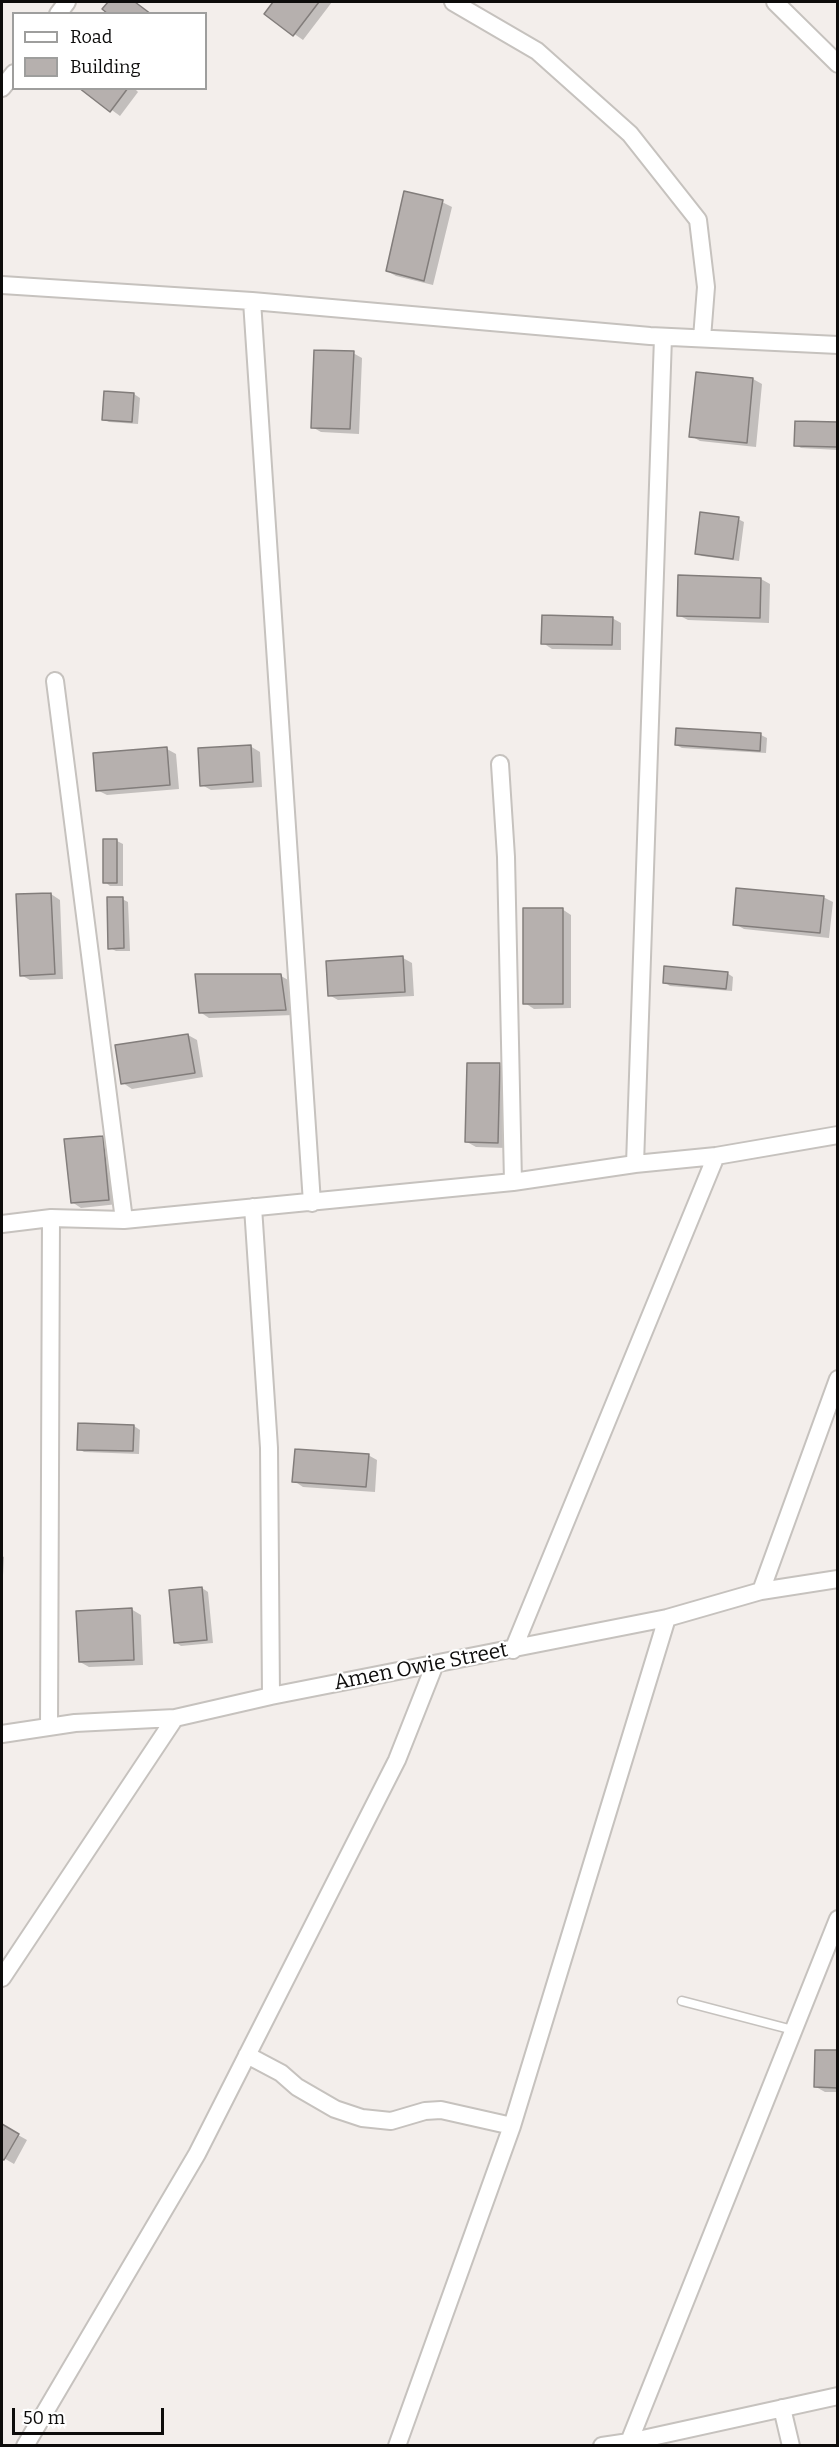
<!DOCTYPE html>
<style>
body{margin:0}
#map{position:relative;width:839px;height:2447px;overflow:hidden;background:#f3eeeb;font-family:Bitter,serif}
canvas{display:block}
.frame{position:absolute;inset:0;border:3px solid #0d0c0b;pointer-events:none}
.legend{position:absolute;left:12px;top:12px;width:195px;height:78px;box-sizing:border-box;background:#fff;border:2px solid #9e9e9d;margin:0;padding:8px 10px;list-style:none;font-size:18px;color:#0d0c0b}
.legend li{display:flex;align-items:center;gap:12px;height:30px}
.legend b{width:30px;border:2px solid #9e9e9d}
.scale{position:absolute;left:12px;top:2408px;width:152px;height:27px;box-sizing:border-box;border:3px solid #0d0c0b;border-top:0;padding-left:8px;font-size:18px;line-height:21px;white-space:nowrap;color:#0d0c0b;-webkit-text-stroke:4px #fff;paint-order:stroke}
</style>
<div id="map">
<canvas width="839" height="2447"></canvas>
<div class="frame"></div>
<ul class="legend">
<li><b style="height:8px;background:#fff"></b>Road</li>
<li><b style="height:16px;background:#b6b0ae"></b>Building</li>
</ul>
<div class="scale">50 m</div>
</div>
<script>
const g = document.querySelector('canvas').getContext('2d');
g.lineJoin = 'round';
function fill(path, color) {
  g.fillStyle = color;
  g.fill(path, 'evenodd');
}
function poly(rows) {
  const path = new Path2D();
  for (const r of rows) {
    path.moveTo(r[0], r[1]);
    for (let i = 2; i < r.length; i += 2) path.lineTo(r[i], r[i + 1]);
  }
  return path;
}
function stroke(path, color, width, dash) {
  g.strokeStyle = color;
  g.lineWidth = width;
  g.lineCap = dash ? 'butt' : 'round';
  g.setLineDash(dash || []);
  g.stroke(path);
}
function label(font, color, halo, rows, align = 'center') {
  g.font = font + ' Bitter,serif';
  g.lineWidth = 4.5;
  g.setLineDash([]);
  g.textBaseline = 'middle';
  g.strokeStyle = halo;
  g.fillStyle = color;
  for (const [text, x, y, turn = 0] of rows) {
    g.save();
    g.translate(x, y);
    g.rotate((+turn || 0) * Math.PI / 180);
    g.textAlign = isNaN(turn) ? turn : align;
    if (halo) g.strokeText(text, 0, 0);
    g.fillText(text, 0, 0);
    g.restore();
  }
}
fill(poly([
 [275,2,332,2,303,40,266,14],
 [82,88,134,88,138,92,120,116],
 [442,202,452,207,433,285,396,276,387,271],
 [353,353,362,358,359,434,321,432,312,427],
 [753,379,762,384,756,447,700,441,691,436],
 [134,394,140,398,138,424,109,422,103,419],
 [838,424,838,450,801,448,796,445],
 [738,519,744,522,739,561,702,556,696,553],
 [761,579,770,584,769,623,688,620,678,615],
 [612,618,621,623,621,650,552,649,543,643],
 [677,729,761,735,767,738,766,753,682,748,676,745],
 [250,746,260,752,262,787,211,790,202,785],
 [167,749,176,754,179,789,107,795,97,790],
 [117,841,123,844,123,886,110,886,105,882],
 [51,894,60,900,63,979,30,980,21,975],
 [823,897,833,902,829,938,744,929,735,924],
 [122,899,128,902,130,951,116,951,110,948],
 [562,909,571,915,571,1008,534,1009,525,1003],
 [403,958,412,963,414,996,338,1000,329,995],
 [727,973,733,977,732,991,670,986,664,982],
 [281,976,290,981,294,1015,209,1018,200,1012],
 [188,1035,197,1040,203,1077,132,1089,123,1083],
 [499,1065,509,1070,506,1148,476,1147,467,1142],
 [103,1137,112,1143,118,1204,81,1208,72,1202],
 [134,1426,140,1430,139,1454,84,1452,79,1449],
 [368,1455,377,1460,375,1492,303,1487,294,1481],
 [2,1556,4,1557,2,1594],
 [202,1588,208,1592,213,1643,181,1646,175,1642],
 [131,1609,141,1615,143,1665,89,1667,80,1662],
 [838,2051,838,2092,825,2092,816,2087],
 [2,2126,27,2140,14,2164,2,2157]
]), '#0003');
const building = poly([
 [108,2,135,2,151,14,108,14,102,9,108,2],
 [273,2,319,2,293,36,264,14,273,2],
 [79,88,128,88,110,112,79,88],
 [404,191,443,200,424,281,386,271,404,191],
 [314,350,354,351,350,429,311,428,314,350],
 [696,372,753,378,747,443,689,437,696,372],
 [104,391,134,393,132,422,102,420,104,391],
 [795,421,838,422,837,447,794,446,795,421],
 [700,512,739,517,733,559,695,554,700,512],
 [678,575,761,578,760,618,677,616,678,575],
 [542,615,613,617,612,645,541,644,542,615],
 [676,728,761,733,760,751,675,745,676,728],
 [251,745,253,782,200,786,198,748,251,745],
 [167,747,170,785,96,791,93,753,167,747],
 [103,839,117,839,117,883,103,883,103,839],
 [736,888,824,896,820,933,733,925,736,888],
 [51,893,55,974,20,976,16,894,51,893],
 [107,897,123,897,124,948,108,949,107,897],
 [523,908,563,908,563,1004,523,1004,523,908],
 [403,956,405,992,328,996,326,961,403,956],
 [664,966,728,972,726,989,663,983,664,966],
 [195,974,281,974,286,1010,199,1013,195,974],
 [188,1034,195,1073,121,1084,115,1045,188,1034],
 [467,1063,500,1063,498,1143,465,1142,467,1063],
 [103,1136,109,1200,71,1203,64,1139,103,1136],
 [78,1423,134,1425,133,1451,77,1450,78,1423],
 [295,1449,369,1454,366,1487,292,1482,295,1449],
 [202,1587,207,1640,174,1643,169,1590,202,1587],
 [132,1608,134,1660,79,1662,76,1611,132,1608],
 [815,2050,838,2050,838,2088,814,2087,815,2050],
 [2,2124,19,2134,4,2160,2,2159,2,2124]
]);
fill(building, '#b6b0ae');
stroke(building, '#827d7b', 1.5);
const lane = poly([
 [682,2001,793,2030]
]);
const street = poly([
 [453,2,537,51,630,134,698,220,706,287,702,338],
 [775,2,838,64],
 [58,14,67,2],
 [2,88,14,73],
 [2,285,252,301,650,336,838,345],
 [252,301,312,1203],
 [55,681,124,1220],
 [500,764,506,857,513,1182],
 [635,1164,663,337],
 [253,1207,269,1448,271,1696],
 [2,1224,51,1218,124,1220,513,1182,635,1164,716,1156,838,1135],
 [761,1591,838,1379],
 [513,1650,716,1156],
 [49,1727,51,1218],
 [2,1734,75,1723,175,1718,271,1696,667,1618,761,1591,838,1579],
 [2,1978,175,1718],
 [247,2055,281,2073,297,2087,335,2109,362,2118,391,2121,425,2111,441,2110,512,2126],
 [782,2408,791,2446],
 [629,2442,838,1919],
 [25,2446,197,2154,397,1760,435,1664],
 [397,2446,512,2126,667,1618],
 [602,2446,629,2442,838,2396]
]);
stroke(lane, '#c6c2be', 11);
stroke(street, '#c6c2be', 20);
stroke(lane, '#fff', 8);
stroke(street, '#fff', 16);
label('21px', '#0d0c0b', '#fff', [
 ["Amen Owie Street",421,1667,-11]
]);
</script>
